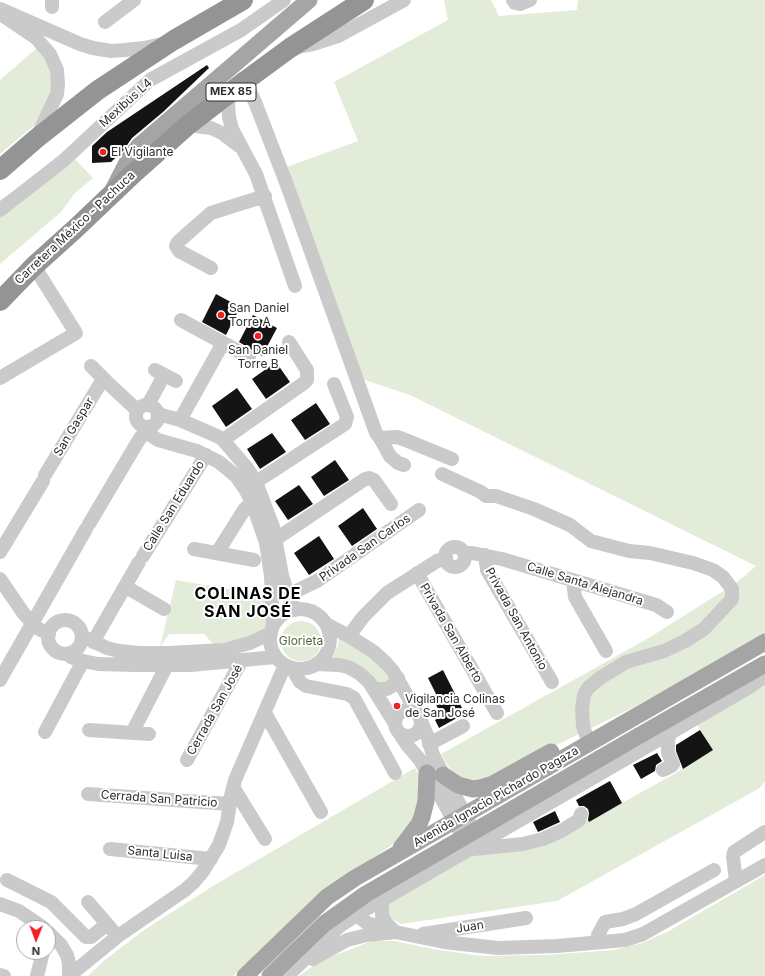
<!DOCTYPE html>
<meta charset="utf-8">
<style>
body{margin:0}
#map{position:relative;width:765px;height:976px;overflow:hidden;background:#fff;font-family:Inter,sans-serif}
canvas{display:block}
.north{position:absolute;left:16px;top:920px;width:40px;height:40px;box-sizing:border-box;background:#fff;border:1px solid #ababab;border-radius:50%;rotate:181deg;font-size:11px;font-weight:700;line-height:16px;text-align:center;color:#2d2d2d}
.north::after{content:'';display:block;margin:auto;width:14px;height:18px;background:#f51e20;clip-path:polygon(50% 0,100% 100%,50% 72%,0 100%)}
</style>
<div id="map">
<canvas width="765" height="976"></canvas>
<div class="north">N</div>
</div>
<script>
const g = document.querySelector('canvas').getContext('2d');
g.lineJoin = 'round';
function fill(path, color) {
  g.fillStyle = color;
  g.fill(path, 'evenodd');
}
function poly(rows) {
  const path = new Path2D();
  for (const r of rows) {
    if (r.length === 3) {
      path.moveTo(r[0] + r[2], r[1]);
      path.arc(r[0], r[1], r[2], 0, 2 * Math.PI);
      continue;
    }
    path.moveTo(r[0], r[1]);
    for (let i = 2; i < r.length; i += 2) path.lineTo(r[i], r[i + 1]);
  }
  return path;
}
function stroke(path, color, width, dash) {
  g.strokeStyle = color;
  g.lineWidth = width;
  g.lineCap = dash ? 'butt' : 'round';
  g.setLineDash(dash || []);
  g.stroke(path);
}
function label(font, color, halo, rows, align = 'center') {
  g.font = font + ' Inter,sans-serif';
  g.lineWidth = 4;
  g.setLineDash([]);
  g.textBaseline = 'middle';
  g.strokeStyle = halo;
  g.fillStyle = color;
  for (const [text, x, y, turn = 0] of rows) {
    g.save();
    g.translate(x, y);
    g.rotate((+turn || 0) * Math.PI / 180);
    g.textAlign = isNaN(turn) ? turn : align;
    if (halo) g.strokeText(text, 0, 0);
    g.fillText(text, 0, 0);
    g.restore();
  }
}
fill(poly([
 [444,0,491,0,499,16,577,10,578,0,765,0,765,635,634,707,477,784,455,777,441,754,647,639,736,583,756,566,410,395,362,379,287,167,358,141,334,82,448,20],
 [37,48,46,53,56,77,45,116,0,154,0,80],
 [72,156,93,178,75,193,61,212,0,264,0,200],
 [176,580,269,596,270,623,266,632,243,641,214,645,204,634,169,634,160,647],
 [301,641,20],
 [339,635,366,653,392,677,385,687,332,660,338,645],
 [765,681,765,782,758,789,557,901,401,924,388,916,389,901,473,854,542,842,622,803,683,769,713,750,697,724],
 [415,768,420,777,422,802,414,822,399,840,316,898,233,976,88,976,105,960,144,930,213,886],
 [765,875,765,976,299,976,320,961,372,941,395,941,433,949,481,956,546,955,614,950,642,943,667,932]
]), '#e2ecd8');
fill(poly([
 [207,65,209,68,163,112,132,138,123,151,111,162,92,163,92,146,107,132],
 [216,294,240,307,226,335,202,322],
 [253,315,277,328,262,356,239,342],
 [276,362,290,382,266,399,252,379],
 [237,388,252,409,226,427,212,406],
 [316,403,330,424,305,440,291,420],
 [272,433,286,452,260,469,247,449],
 [335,460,349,480,324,496,311,477],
 [299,485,313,504,288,520,275,501],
 [363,508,377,529,352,546,338,526],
 [319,536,334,559,309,575,294,553],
 [443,670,462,708,460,708,464,714,439,728,435,720,442,716,432,697,436,694,428,678],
 [700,730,713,750,683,769,676,751,676,745],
 [657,753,662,761,656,765,655,771,641,779,633,765],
 [610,781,622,803,589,822,588,820,589,813,588,809,584,806,579,806,576,800],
 [555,811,560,822,538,832,533,822]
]), '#141414');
stroke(poly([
 [513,0,515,3,520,4,530,0],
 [52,7,52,0],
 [0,9,80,44,93,48,111,51,125,50,144,48,162,44],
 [5,17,36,38,50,54,57,70,58,84,57,94,38,135],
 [105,22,134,0],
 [297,47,313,44,338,36,404,0],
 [245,81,255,102,287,185,376,433,380,438,390,456,398,463,404,465],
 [231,92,228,104,229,117,232,129,256,174,295,286],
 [188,125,211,128,222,133,239,146],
 [0,210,63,161,150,80,241,30,284,0],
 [211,268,179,251,176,246,178,242,211,213,265,196],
 [181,320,249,357],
 [91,366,110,385,137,410],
 [155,370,176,381],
 [0,378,76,333,34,266],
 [147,416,11],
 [148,405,164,375],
 [158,414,180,420,217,436,223,440,247,468,256,482,273,527,282,575,288,595,295,610],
 [180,420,223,343],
 [145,427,146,432,158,440,197,451,219,462,236,476,245,489,252,502,266,543,271,576,273,625],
 [380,438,397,437,403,439,452,459],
 [223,440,304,383,307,380,307,370,289,342],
 [442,474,481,492,486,496,496,496,534,509,570,525,591,541,629,551,650,553,693,563,713,570,723,577,732,589,732,599,704,629,685,641,664,651,626,662,600,678,588,688,584,695,582,709,583,726,586,735],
 [45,475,103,379],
 [256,482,345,424,347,417,334,384],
 [89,524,140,438,146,432],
 [276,539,365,479,369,478,374,480,391,504],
 [455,557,10],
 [194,549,254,560],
 [0,552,43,481],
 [217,553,244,510,252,502],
 [464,553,472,553,502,559,656,605,667,612],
 [485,555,487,570,552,682],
 [143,556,206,455],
 [417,573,497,713],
 [0,579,24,614,37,628,49,634],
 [573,580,575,597,606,651],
 [126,587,164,609],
 [288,595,317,581,419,510],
 [300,639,30],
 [65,637,17],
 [326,624,349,636,374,652,386,663,393,671,417,713],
 [82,636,107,648,119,651,139,653,169,653,224,650,250,643,271,633],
 [349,636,363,617,387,593,437,561,446,558],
 [93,642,139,562],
 [68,654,71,657,83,661,98,664,135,665,191,665,275,657],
 [316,664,339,665,348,667,359,673,369,682,394,722],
 [292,668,300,682,306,686,347,694,354,698,395,773],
 [0,680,86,529],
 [373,688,377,689,387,689,392,686,398,678],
 [408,723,13],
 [265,713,321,812],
 [421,721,427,735,433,755,474,831],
 [89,730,149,734],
 [45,732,83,661],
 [132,733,167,665],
 [400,734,408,746,420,760,463,837],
 [429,744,463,726],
 [187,760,242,660],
 [663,770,671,766,673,764,668,753,668,741,670,733],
 [233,787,265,839],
 [88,794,230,804],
 [110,849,211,859],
 [474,849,523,844,543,839,563,830,579,820,581,814],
 [7,880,51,902,86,937,91,937,107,924],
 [736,881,733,857,734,852,765,832],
 [382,900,382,916,386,923,395,932],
 [88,902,113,931],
 [0,904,19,911,44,928],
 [354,906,362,919,367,923,391,931],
 [48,932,61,945,67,955,69,963,69,976],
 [423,934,526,918],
 [598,942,598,935,605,922,623,919,636,914,714,870],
 [313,959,347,940,367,935,395,932,444,942,498,948,557,946,625,940,643,934,765,865],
 [0,975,4,976],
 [37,976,43,952],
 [69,976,118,936,185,890,194,882,203,871,219,845,227,822,231,796,235,780,285,665],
 [287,976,341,925,358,914,748,688,765,676]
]), '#cacaca', 14);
stroke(poly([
 [113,190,129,159,139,146,309,0],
 [443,775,458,785,473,789,480,788,493,784,551,752],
 [401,848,419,824,422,817,426,801,427,773],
 [245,976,327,897,355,878,765,642],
 [270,976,324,924,366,894,642,734,765,664]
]), '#a5a5a5', 17);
stroke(poly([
 [0,170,37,138,98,90,174,40,243,0],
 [0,301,34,266,75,229,134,173,188,125,245,81,290,48,364,0]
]), '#949494', 20);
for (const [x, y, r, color] of [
 [103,152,4,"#f51e20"],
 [221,315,4,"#f51e20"],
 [258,336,4,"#f51e20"],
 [397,706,4,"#f51e20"]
]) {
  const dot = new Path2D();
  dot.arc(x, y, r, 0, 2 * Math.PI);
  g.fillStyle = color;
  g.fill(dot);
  stroke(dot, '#fff', 1.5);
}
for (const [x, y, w] of [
 [231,92,50]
]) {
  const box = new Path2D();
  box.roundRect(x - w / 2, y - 9, w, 18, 3);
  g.fillStyle = '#fff';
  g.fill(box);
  stroke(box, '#2d2d2d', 1);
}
label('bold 11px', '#2d2d2d', null, [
 ["MEX 85",231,92]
]);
label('12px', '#2d2d2d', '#fff', [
 ["Mexibús L4",126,103,-42],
 ["Carretera México - Pachuca",75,228,-43],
 ["San Gaspar",74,427,-59],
 ["Calle San Eduardo",174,506,-58],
 ["Privada San Carlos",365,548,-35],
 ["Calle Santa Alejandra",585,584,17],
 ["Privada San Antonio",516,619,61],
 ["Privada San Alberto",451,633,60],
 ["Cerrada San José",215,710,-61],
 ["Avenida Ignacio Pichardo Pagaza",496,797,-30],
 ["Cerrada San Patricio",159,799,4],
 ["Santa Luisa",160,854,6],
 ["Juan",470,927,-9]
]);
label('12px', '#2d2d2d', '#fff', [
 ["El Vigilante",111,152],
 ["San Daniel",229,308],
 ["Torre A",229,322],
 ["San Daniel",258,350,"center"],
 ["Torre B",258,364,"center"],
 ["Vigilancia Colinas",405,699],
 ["de San José",405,713]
], 'left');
label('12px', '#4c6c36', '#fff', [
 ["Glorieta",301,641]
]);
g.letterSpacing = '1px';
label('bold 16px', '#000', '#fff', [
 ["COLINAS DE",248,594],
 ["SAN JOSÉ",248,612]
]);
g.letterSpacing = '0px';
</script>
